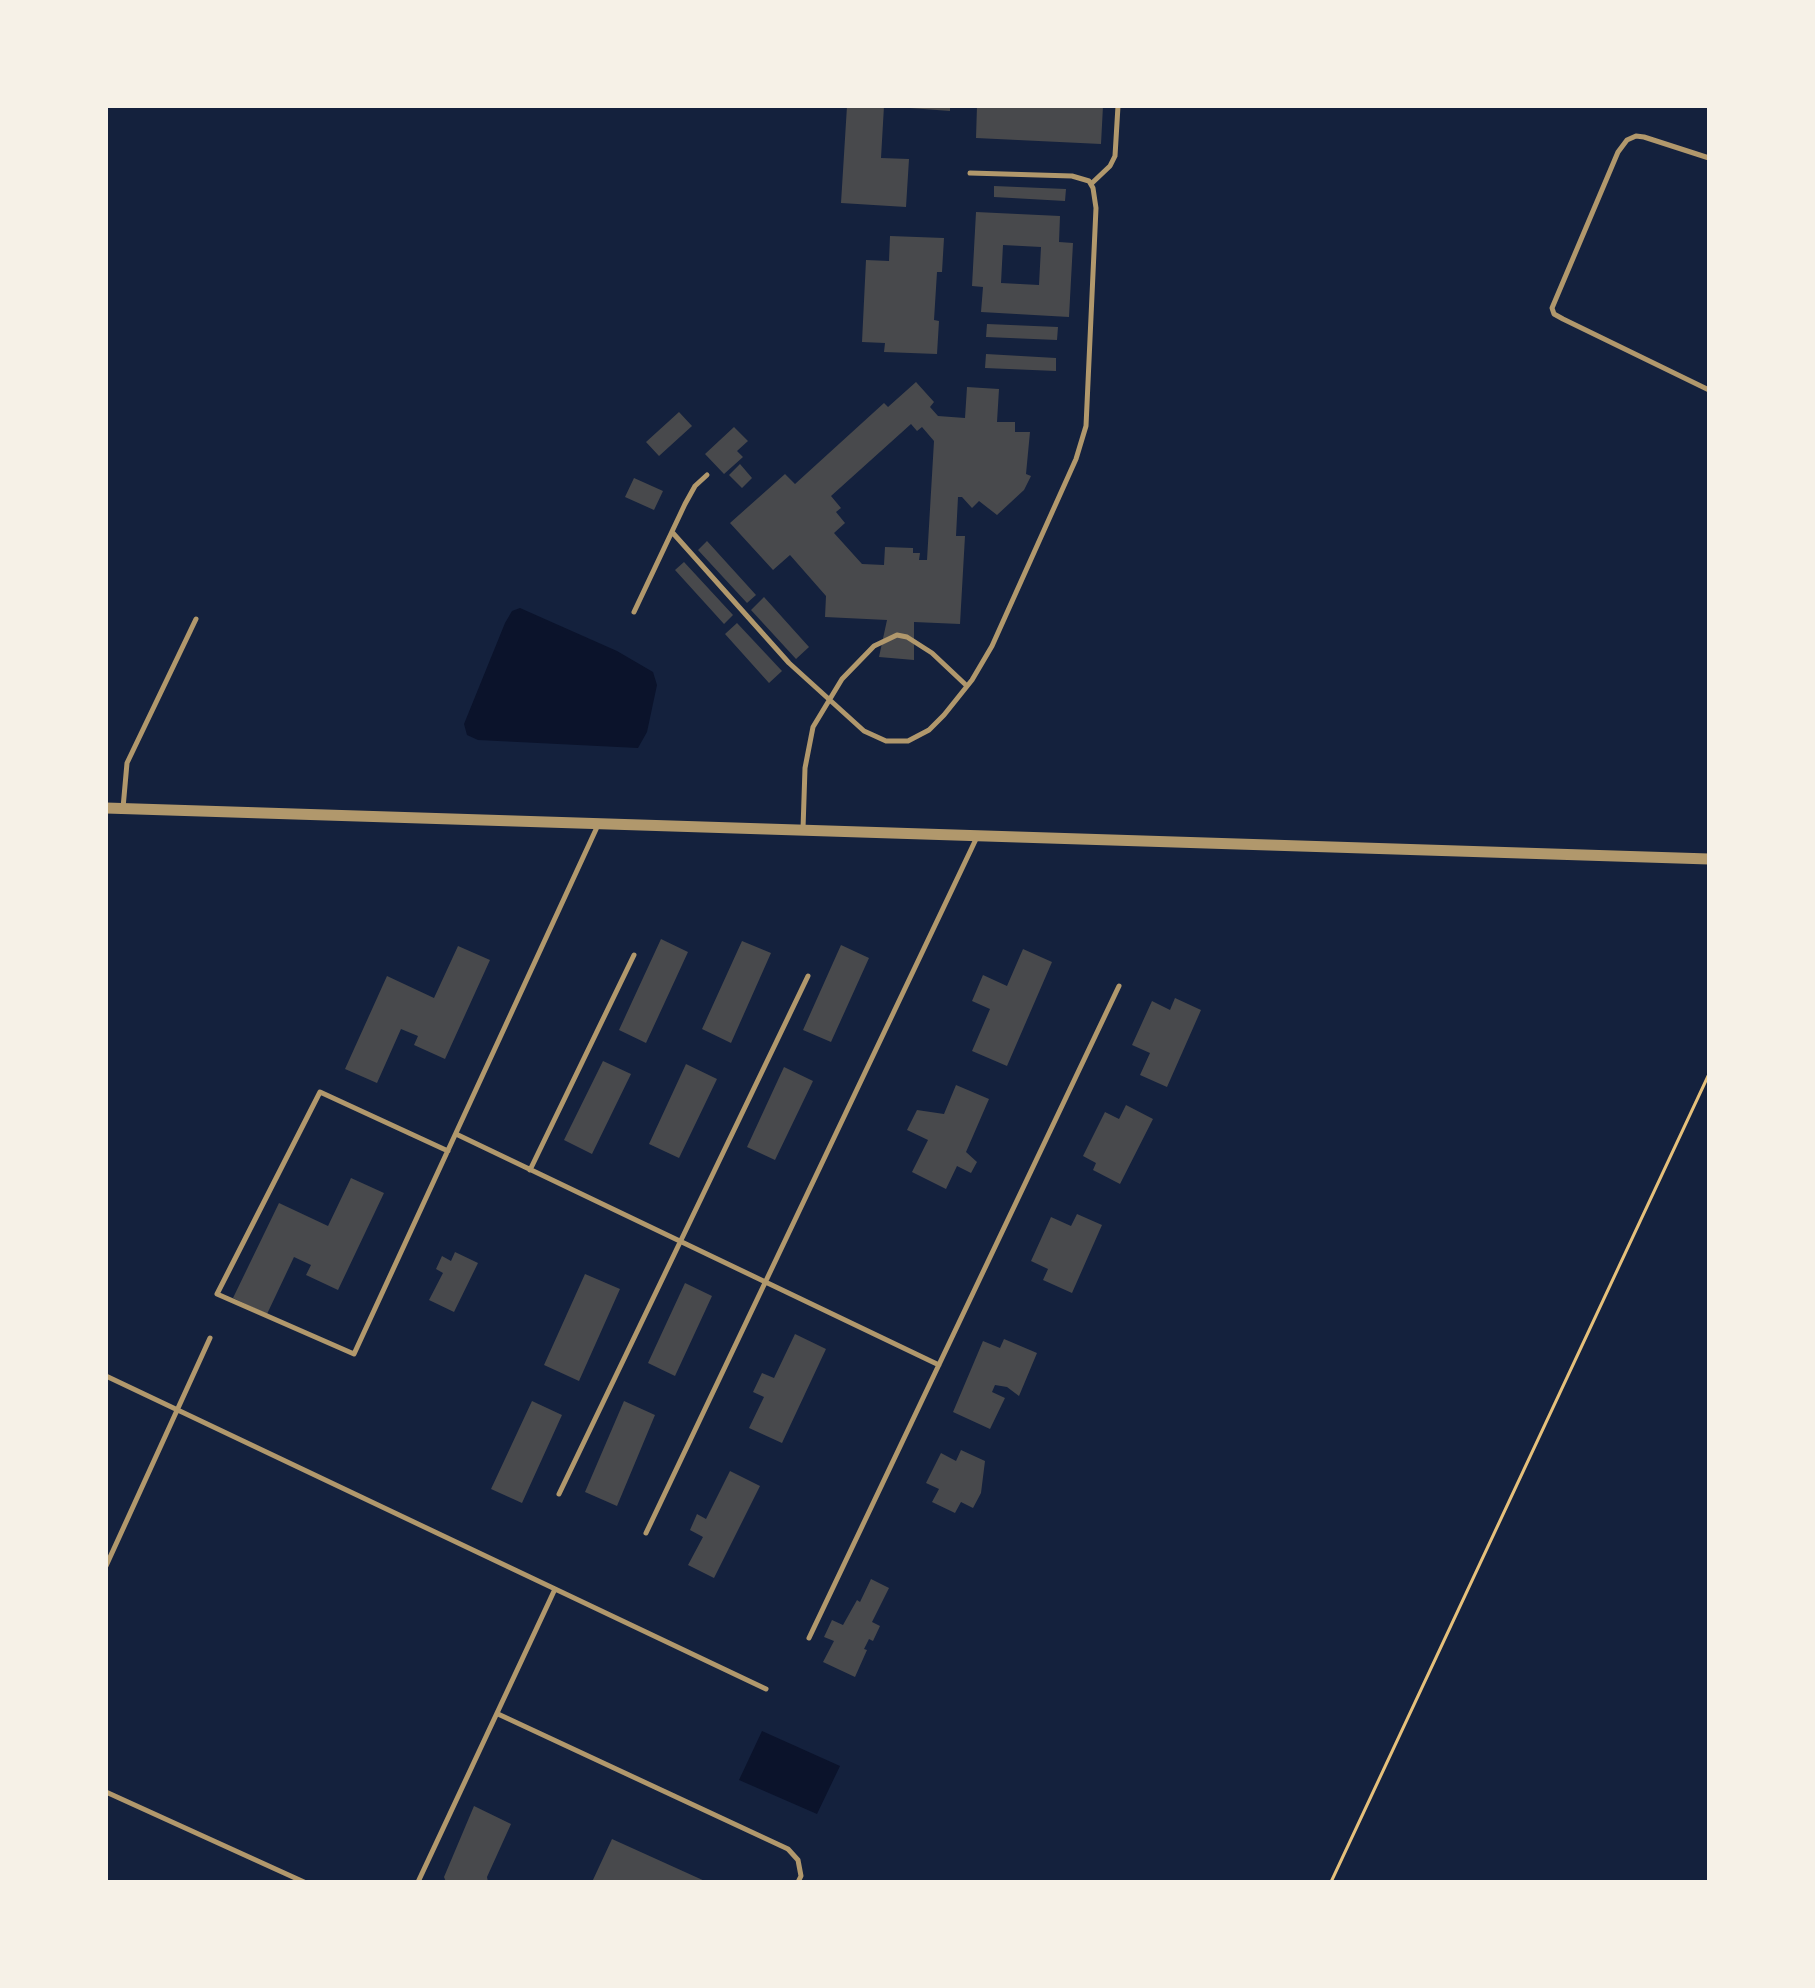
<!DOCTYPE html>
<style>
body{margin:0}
#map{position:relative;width:1815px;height:1988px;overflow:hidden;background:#14213d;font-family:"Roboto Serif",serif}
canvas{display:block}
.frame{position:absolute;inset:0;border:108px solid #f6f1e7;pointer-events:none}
</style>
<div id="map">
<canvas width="1815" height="1988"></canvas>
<div class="frame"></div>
</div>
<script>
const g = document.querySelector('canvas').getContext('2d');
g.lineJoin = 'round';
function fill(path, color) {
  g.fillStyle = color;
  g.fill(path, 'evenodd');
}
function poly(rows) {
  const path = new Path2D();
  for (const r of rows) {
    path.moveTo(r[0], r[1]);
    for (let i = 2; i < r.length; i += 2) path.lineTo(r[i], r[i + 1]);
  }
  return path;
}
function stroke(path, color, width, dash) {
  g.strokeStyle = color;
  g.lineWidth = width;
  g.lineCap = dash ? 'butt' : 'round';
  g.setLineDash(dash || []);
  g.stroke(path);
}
fill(poly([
 [520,608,617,651,653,672,657,685,647,732,638,748,478,740,467,735,464,724,505,623,512,611],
 [762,1731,840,1766,817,1814,739,1780]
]), '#0b132b');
fill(poly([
 [847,106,884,106,881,158,909,159,906,207,841,203],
 [910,106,950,106,950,111,910,108],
 [977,106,1103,106,1101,144,976,138],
 [994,186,1066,189,1065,201,994,197],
 [976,212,1060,216,1059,242,1073,243,1069,317,981,312,983,287,972,286],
 [1003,245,1041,247,1039,285,1001,283],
 [890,236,944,238,942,272,937,272,934,320,939,321,937,354,884,352,885,343,862,342,866,260,889,261],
 [987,324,1058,327,1057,340,986,337],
 [986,354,1056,358,1056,371,985,368],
 [916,382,934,402,930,407,938,416,965,418,967,387,999,389,997,422,1015,422,1015,432,1030,432,1026,474,1031,476,1024,490,997,515,979,501,972,508,962,497,958,497,956,536,965,536,960,624,914,622,914,660,879,657,887,620,825,617,826,596,790,555,773,570,730,523,785,474,795,484,884,403,888,407],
 [911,424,917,431,922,427,934,441,927,560,919,560,920,553,913,553,913,548,885,547,884,565,862,564,834,533,845,523,836,512,841,508,831,496],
 [679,412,692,426,659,456,646,442],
 [734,427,748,441,737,451,743,457,724,474,705,454],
 [740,464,752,478,742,488,729,475],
 [634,478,663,491,654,510,625,497],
 [707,541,756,595,747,603,698,550],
 [684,562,733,615,724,624,675,570],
 [764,597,809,647,796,659,751,610],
 [737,623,782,671,769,683,725,634],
 [661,939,688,952,646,1043,619,1030],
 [742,941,771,953,731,1043,702,1029],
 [841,945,869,958,831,1042,803,1030],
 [458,946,490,960,445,1059,414,1045,418,1036,401,1029,377,1083,345,1069,387,976,434,998],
 [1023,949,1052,962,1007,1066,972,1051,990,1009,972,1001,983,975,1007,986],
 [1175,998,1201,1010,1167,1087,1140,1075,1150,1053,1132,1045,1152,1001,1170,1010],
 [603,1061,631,1074,592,1154,564,1140],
 [686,1064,717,1079,679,1158,649,1144],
 [784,1067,813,1081,775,1160,747,1147],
 [956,1085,989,1099,966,1152,977,1162,971,1173,957,1166,946,1189,912,1172,928,1140,907,1130,917,1110,944,1114],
 [1126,1105,1153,1119,1120,1184,1093,1170,1096,1163,1083,1156,1105,1112,1119,1119],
 [351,1178,384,1193,338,1290,306,1275,311,1265,294,1257,267,1314,233,1298,279,1203,328,1226],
 [1077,1214,1102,1225,1072,1293,1043,1280,1048,1269,1031,1261,1051,1217,1071,1226],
 [455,1252,478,1263,454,1312,429,1300,443,1273,436,1269,442,1256,451,1261],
 [585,1274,620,1289,579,1381,544,1365],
 [685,1283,712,1296,675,1376,648,1363],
 [795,1334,826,1349,782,1443,749,1428,764,1397,753,1392,762,1373,774,1378],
 [1004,1339,1037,1353,1019,1396,1007,1387,995,1385,992,1392,1005,1398,990,1429,953,1412,983,1341,1000,1348],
 [532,1401,562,1415,522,1503,491,1489],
 [624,1401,655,1415,617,1506,585,1492],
 [961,1450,985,1461,981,1493,973,1508,961,1502,955,1513,932,1502,939,1489,926,1483,941,1453,956,1461],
 [730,1471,760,1486,714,1578,688,1565,703,1537,690,1530,697,1514,706,1519],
 [871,1579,889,1588,872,1622,880,1626,873,1641,869,1639,864,1649,867,1650,855,1677,823,1662,834,1641,824,1637,832,1620,843,1625,857,1600,860,1602],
 [474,1806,511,1824,487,1877,488,1882,446,1882,444,1877],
 [612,1839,707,1882,592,1882]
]), '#48494c');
stroke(poly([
 [1331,1882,1709,1074]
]), '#e5c07b', 3);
stroke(poly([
 [1709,158,1644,137,1636,136,1627,140,1618,152,1552,308,1554,314,1563,319,1709,390],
 [1091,184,1110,166,1115,156,1118,106],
 [672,532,789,663,864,731,886,741,908,741,929,730,944,715,972,680,992,646,1076,459,1086,426,1096,208,1093,188,1089,181,1072,176,970,173],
 [634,612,685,504,695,486,707,475],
 [123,808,127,763,196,619],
 [803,829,805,768,813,727,842,679,874,646,897,635,907,637,932,653,967,686],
 [456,1134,939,1365],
 [448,1151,320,1092,217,1294,354,1354,598,825],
 [530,1170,634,955],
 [106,1376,766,1689],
 [559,1494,808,976],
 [646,1533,977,837],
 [106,1566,210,1338],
 [809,1638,1119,986],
 [498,1714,788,1849,798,1860,801,1876,798,1882],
 [106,1792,304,1882],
 [418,1882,555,1589]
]), '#b1986c', 5);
stroke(poly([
 [106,808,1709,859]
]), '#b1986c', 11);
</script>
